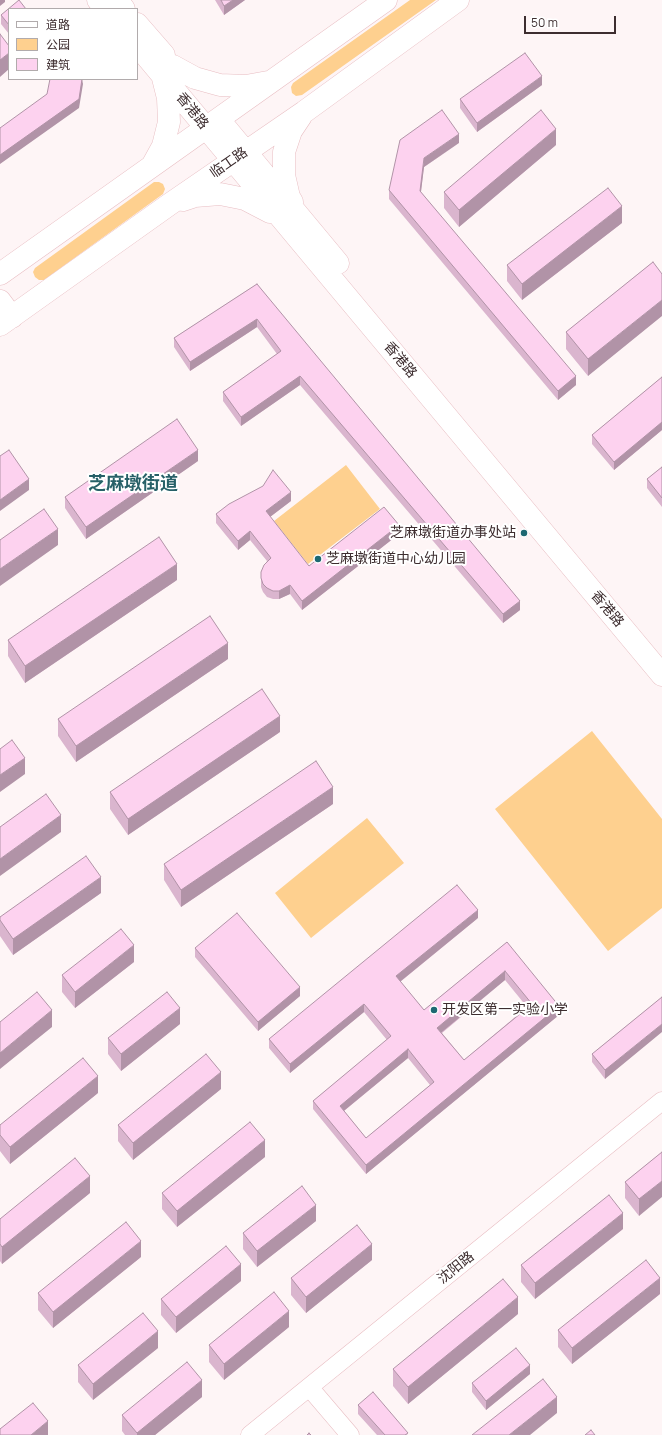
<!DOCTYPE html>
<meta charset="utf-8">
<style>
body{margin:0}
#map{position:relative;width:662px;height:1435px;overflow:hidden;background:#fef5f6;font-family:Manrope,"Noto Sans SC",sans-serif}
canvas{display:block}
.legend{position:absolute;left:8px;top:8px;width:130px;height:72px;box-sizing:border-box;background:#fff;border:1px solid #b1abac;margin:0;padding:5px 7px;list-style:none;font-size:12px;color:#3d2d2f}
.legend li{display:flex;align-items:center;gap:8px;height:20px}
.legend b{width:20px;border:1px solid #b1abac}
.scale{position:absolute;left:524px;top:16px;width:92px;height:18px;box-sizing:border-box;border:2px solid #3d2d2f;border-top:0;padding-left:5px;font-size:12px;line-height:14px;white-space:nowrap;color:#3d2d2f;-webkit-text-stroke:3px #fff;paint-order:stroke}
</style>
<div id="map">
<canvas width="662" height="1435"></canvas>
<ul class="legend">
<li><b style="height:5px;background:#fff"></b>道路</li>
<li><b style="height:11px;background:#fed08f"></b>公园</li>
<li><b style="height:11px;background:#fdd2ef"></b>建筑</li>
</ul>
<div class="scale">50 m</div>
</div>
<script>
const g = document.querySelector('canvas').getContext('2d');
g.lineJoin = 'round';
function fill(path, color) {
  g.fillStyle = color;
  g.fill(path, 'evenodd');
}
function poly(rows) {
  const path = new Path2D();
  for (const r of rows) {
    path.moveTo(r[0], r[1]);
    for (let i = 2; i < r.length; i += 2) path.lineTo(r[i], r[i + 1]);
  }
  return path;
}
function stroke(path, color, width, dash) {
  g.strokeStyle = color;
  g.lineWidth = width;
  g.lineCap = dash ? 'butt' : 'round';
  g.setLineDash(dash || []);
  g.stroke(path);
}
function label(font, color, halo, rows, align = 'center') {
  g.font = font + ' Manrope,"Noto Sans SC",sans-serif';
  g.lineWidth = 4;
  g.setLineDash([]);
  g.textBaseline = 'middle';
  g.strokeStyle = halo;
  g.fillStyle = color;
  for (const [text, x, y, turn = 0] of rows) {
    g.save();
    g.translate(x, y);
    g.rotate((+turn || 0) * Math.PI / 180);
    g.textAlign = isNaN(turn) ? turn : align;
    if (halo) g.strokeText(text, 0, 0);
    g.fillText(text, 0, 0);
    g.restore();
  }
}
fill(poly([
 [410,0,436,0,302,95,296,96,292,93,291,87,293,83],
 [154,182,159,182,163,184,165,189,163,194,44,280,39,280,35,277,33,272,35,268],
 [346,465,380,509,308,564,274,521],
 [592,731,662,819,662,908,608,951,495,809],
 [367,818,404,863,311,938,275,893]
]), '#fed08f');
const minor = poly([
 [309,1387,350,1435],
 [250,1435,662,1101]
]);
const major = poly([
 [98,0,106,9],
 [117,0,124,9],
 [137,24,164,55],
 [137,45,662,675],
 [173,66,195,78,220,85,246,86,268,82],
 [225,127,338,263],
 [152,166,163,146,169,122,168,98,163,78],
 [183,200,195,196,220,194,245,199,270,212],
 [292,202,289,197,284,175,284,152,291,131,301,116],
 [0,274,386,0],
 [0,301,12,317],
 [0,325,170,204,304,112,458,0]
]);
stroke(minor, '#e8bdc2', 19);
stroke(major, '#e8bdc2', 23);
stroke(minor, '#fff', 18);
stroke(major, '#fff', 22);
fill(poly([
 [215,0,245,0,224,15],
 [9,9,9,34,1,24,1,15],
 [542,85,477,132,460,108,460,99],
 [459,143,424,167,421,192,576,385,558,400,389,199,389,190],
 [556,145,459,227,444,208,444,192],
 [622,223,522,300,507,281,507,265],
 [653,262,588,376,566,349,566,332],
 [257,284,520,610,503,623,300,385,241,426,223,401,223,392,277,354,257,327,190,371,174,347,174,338],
 [662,377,662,430,614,470,592,444,592,435],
 [198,461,86,539,65,508,65,497],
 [662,467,662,507,647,488,647,479],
 [291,501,270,517,309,566,399,534,302,610,290,594,279,599,273,599,267,597,263,592,261,587,261,572,267,561,250,540,238,550,216,523,216,514],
 [177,580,25,683,8,656,8,640],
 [228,659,76,762,58,736,58,719],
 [280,732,128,835,110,809,110,792],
 [333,804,181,907,164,880,164,864],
 [101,893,13,955,0,936,0,917],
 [478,918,400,982,424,1010,507,942,559,1015,366,1174,313,1109,313,1101,387,1040,364,1012,290,1073,269,1048,269,1039],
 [505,980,527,1007,464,1060,442,1033],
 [408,1058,430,1085,366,1138,344,1111],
 [195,948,300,996,258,1031,195,957],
 [134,962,75,1008,62,992,62,975],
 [662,997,605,1079,592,1062,592,1054],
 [180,1024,121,1071,108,1054,108,1038],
 [221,1089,133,1160,118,1141,118,1125],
 [98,1093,10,1164,0,1151,0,1125],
 [662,1152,639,1216,625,1198,625,1182],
 [265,1157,177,1227,162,1209,162,1193],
 [90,1193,2,1264,0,1261,0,1219],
 [316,1221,257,1267,243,1249,243,1233],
 [623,1229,535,1299,521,1282,521,1265],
 [141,1257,53,1328,38,1310,38,1293],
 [372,1260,306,1313,291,1295,291,1278],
 [241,1281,176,1333,161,1315,161,1299],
 [660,1294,572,1364,558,1347,558,1330],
 [518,1314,408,1404,393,1386,393,1369],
 [289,1327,224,1380,209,1362,209,1345],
 [158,1348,93,1400,78,1382,78,1365],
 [530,1374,486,1410,472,1392,472,1383],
 [202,1397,155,1435,125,1435,122,1431,122,1415],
 [358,1405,408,1435,377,1435,358,1414]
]), '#dab5ce');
fill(poly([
 [0,0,5,0,5,2,0,6],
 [233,0,245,0,224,15,224,6],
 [9,53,9,69,0,77,0,60],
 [542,76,542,85,477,132,477,123],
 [82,79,83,84,79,108,0,164,0,155],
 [556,129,556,145,459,227,459,210],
 [459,134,459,143,424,167,420,199,420,191,424,158],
 [622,206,622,223,522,300,522,284],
 [662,300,662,316,588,376,588,359],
 [257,319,257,327,190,371,190,362],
 [300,376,300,385,241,426,241,417],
 [576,376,576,385,558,400,558,391],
 [662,422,662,430,614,470,614,462],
 [198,450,198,461,86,539,86,527],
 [29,479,29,490,0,511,0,500],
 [291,492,291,501,266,520,266,511],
 [399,525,399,534,302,610,302,601],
 [58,529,58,545,0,586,0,569],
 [250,531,250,540,238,550,238,541],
 [177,564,177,580,25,683,25,666],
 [290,585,290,594,279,599,279,591],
 [520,601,520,610,503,623,503,614],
 [228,643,228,659,76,762,76,746],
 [280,716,280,732,128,835,128,819],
 [25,758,25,774,0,792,0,775],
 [333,787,333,804,181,907,181,890],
 [61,815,61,832,0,876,0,859],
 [101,877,101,893,13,955,13,939],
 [478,910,478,918,396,985,396,976],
 [134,945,134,962,75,1008,75,992],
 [505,971,505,980,437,1036,437,1028],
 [300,987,300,996,258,1031,258,1022],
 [364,1004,364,1012,290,1073,290,1064],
 [559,1006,559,1015,366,1174,366,1165],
 [180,1008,180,1024,121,1071,121,1054],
 [52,1010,52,1027,0,1069,0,1053],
 [662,1024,662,1032,605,1079,605,1070],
 [408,1049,408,1058,340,1114,340,1106],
 [221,1072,221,1089,133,1160,133,1143],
 [98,1076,98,1093,10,1164,10,1147],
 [265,1140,265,1157,177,1227,177,1211],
 [90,1176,90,1193,2,1264,2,1247],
 [662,1181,662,1197,639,1216,639,1199],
 [316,1205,316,1221,257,1267,257,1251],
 [623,1213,623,1229,535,1299,535,1283],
 [141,1241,141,1257,53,1328,53,1312],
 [372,1244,372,1260,306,1313,306,1297],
 [241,1264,241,1281,176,1333,176,1317],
 [660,1278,660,1294,572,1364,572,1348],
 [518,1297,518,1314,408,1404,408,1387],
 [289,1311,289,1327,224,1380,224,1364],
 [158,1331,158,1348,93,1400,93,1384],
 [530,1365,530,1374,486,1410,486,1401],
 [202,1380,202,1397,155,1435,137,1435,137,1433],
 [557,1397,557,1413,530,1435,509,1435],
 [48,1421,48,1435,31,1435]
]), '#b193a7');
const building = poly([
 [19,0,26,9,9,9,9,25,1,15,19,0],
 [221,0,233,0,224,6,221,0],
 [0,34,9,46,9,53,0,60,0,34],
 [525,53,542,76,477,123,460,99,525,53],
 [50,79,82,79,79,99,0,155,0,128,47,94,50,79],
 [442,110,459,134,424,158,420,191,576,376,558,391,389,190,400,140,442,110],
 [541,110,556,129,459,210,444,192,541,110],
 [608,188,622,206,522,284,507,265,608,188],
 [653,262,662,274,662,300,588,359,566,332,653,262],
 [257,284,520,601,503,614,300,376,241,417,223,392,281,351,257,319,190,362,174,338,257,284],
 [662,377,662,422,614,462,592,435,662,377],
 [177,419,198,450,86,527,65,497,177,419],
 [9,450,29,479,0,500,0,456,9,450],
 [662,467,662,498,647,479,662,467],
 [273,470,291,492,266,511,309,566,384,507,399,525,302,601,290,585,279,591,273,591,267,588,263,584,261,578,261,572,264,565,271,558,250,531,238,541,216,514,229,504,263,486,273,470],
 [44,509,58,529,0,569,0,540,44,509],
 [159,537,177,564,25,666,8,640,159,537],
 [210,616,228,643,76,746,58,719,210,616],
 [262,689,280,716,128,819,110,792,262,689],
 [12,740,25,758,0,775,0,749,12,740],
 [316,761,333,787,181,890,164,864,316,761],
 [46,794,61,815,0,859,0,827,46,794],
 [86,856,101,877,13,939,0,920,0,917,86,856],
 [457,885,478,910,396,976,424,1010,507,942,559,1006,366,1165,313,1101,391,1036,364,1004,290,1064,269,1039,457,885],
 [505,971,532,1004,464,1060,437,1028,505,971],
 [408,1049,434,1082,366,1138,340,1106,408,1049],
 [237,913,300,987,258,1022,195,948,237,913],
 [121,929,134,945,75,992,62,975,121,929],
 [37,992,52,1010,0,1053,0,1022,37,992],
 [167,992,180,1008,121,1054,108,1038,167,992],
 [662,997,662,1024,605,1070,592,1054,662,997],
 [206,1054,221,1072,133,1143,118,1125,206,1054],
 [83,1058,98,1076,10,1147,0,1135,0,1125,83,1058],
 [250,1122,265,1140,177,1211,162,1193,250,1122],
 [662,1152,662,1181,639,1199,625,1182,662,1152],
 [75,1158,90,1176,2,1247,0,1244,0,1219,75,1158],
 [302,1186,316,1205,257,1251,243,1233,302,1186],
 [609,1195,623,1213,535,1283,521,1265,609,1195],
 [126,1222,141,1241,53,1312,38,1293,126,1222],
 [357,1225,372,1244,306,1297,291,1278,357,1225],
 [226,1246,241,1264,176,1317,161,1299,226,1246],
 [646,1260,660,1278,572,1348,558,1330,646,1260],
 [503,1279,518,1297,408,1387,393,1369,503,1279],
 [274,1292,289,1311,224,1364,209,1345,274,1292],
 [143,1313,158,1331,93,1384,78,1365,143,1313],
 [516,1348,530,1365,486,1401,472,1383,516,1348],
 [187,1362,202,1380,137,1433,122,1415,187,1362],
 [543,1379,557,1397,509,1435,472,1435,543,1379],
 [373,1392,408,1433,405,1435,385,1435,358,1405,373,1392],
 [33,1403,48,1421,31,1435,0,1435,0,1429,33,1403],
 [591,1430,595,1435,585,1435,591,1430],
 [309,1433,311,1435,307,1435,309,1433]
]);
fill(building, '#fdd2ef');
stroke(building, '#b193a7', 1);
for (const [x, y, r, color] of [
 [524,533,4,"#1d6872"],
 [318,559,4,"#1d6872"],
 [434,1010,4,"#1d6872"]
]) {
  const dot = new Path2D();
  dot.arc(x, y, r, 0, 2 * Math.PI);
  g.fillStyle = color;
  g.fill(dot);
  stroke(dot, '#fff', 1.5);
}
label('14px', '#3d2d2f', '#fff', [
 ["香港路",192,111,51],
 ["临工路",229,163,-35],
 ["香港路",400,360,50],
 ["香港路",607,609,50],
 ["沈阳路",456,1268,-39]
]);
label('14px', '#3d2d2f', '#fff', [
 ["芝麻墩街道办事处站",516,533,"right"],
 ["芝麻墩街道中心幼儿园",326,559],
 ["开发区第一实验小学",442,1010]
], 'left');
label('bold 18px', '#276068', '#fff', [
 ["芝麻墩街道",133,484]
]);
</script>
